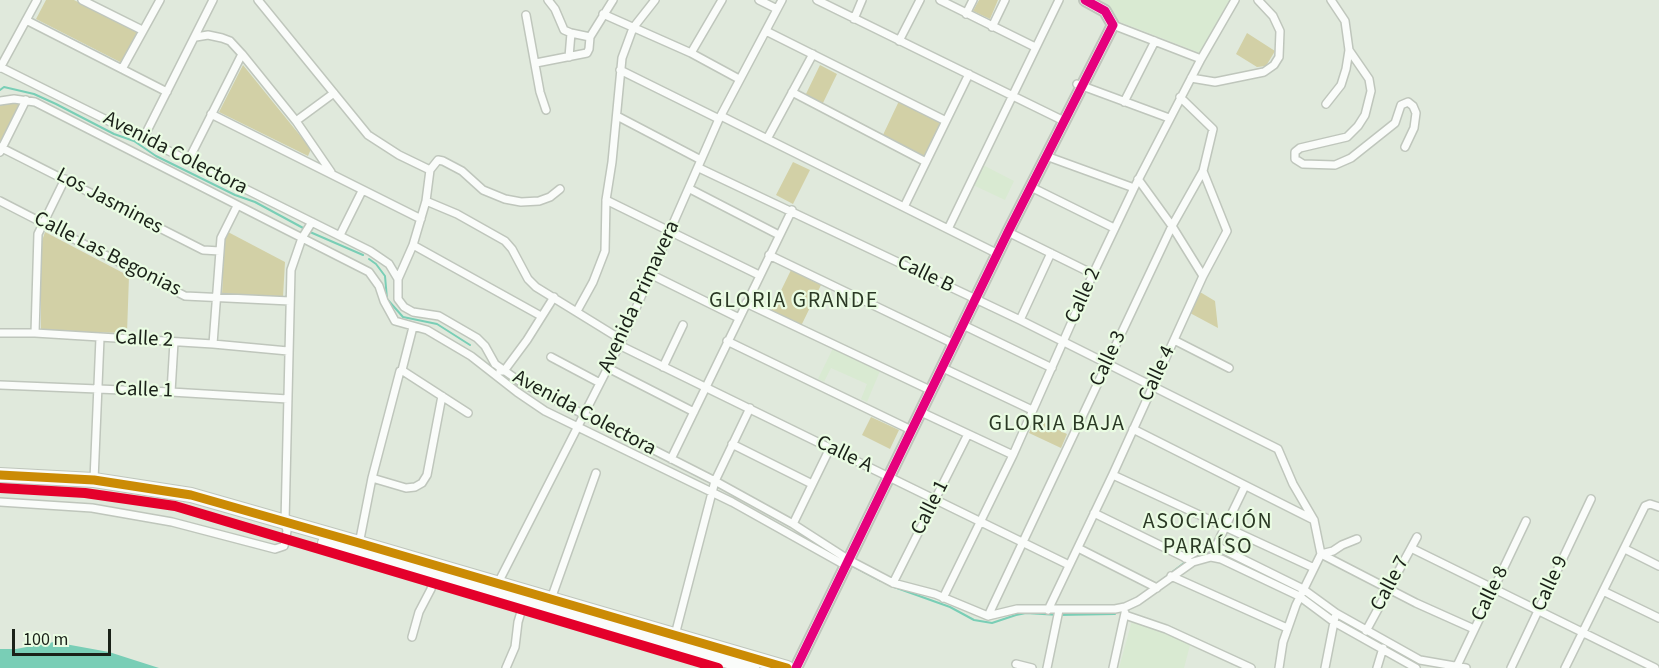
<!DOCTYPE html>
<meta charset="utf-8">
<style>
body{margin:0}
#map{position:relative;width:1659px;height:668px;overflow:hidden;background:#e0e9dc;font-family:"Source Sans 3",sans-serif}
canvas{display:block}
.scale{position:absolute;left:12px;top:629px;width:99px;height:27px;box-sizing:border-box;border:3px solid #1a2118;border-top:0;padding-left:8px;font-size:18px;line-height:21px;white-space:nowrap;color:#1a2118;-webkit-text-stroke:4px #eafce3;paint-order:stroke}
</style>
<div id="map">
<canvas width="1659" height="668"></canvas>
<div class="scale">100 m</div>
</div>
<script>
const g = document.querySelector('canvas').getContext('2d');
g.lineJoin = 'round';
function fill(path, color) {
  g.fillStyle = color;
  g.fill(path, 'evenodd');
}
function poly(rows) {
  const path = new Path2D();
  for (const r of rows) {
    path.moveTo(r[0], r[1]);
    for (let i = 2; i < r.length; i += 2) path.lineTo(r[i], r[i + 1]);
  }
  return path;
}
function stroke(path, color, width, dash) {
  g.strokeStyle = color;
  g.lineWidth = width;
  g.lineCap = dash ? 'butt' : 'round';
  g.setLineDash(dash || []);
  g.stroke(path);
}
function label(font, color, halo, rows, align = 'center') {
  g.font = font + ' "Source Sans 3",sans-serif';
  g.lineWidth = 4.5;
  g.setLineDash([]);
  g.textBaseline = 'middle';
  g.strokeStyle = halo;
  g.fillStyle = color;
  for (const [text, x, y, turn = 0] of rows) {
    g.save();
    g.translate(x, y);
    g.rotate((+turn || 0) * Math.PI / 180);
    g.textAlign = isNaN(turn) ? turn : align;
    if (halo) g.strokeText(text, 0, 0);
    g.fillText(text, 0, 0);
    g.restore();
  }
}
fill(poly([
 [1093,0,1230,0,1200,53,1115,20,1111,12],
 [981,164,1014,181,1005,200,971,184],
 [833,348,880,371,867,402,861,399,867,384,831,368,824,382,818,379],
 [1133,617,1190,645,1184,668,1119,668]
]), '#d9ead2');
fill(poly([
 [46,0,74,0,137,32,122,63,36,19],
 [979,0,998,0,990,19,973,11],
 [1247,33,1275,51,1266,66,1257,67,1236,54],
 [243,65,311,149,308,156,219,112],
 [820,65,837,74,822,105,805,96],
 [23,101,0,145,0,103],
 [899,101,943,124,925,159,882,137],
 [793,162,810,170,793,204,776,195],
 [45,232,129,276,127,333,41,331,41,244],
 [228,232,285,262,283,297,222,296,224,242],
 [791,270,821,285,801,326,771,311],
 [1200,292,1215,301,1218,328,1190,313],
 [871,417,899,430,890,449,862,435],
 [1036,419,1067,434,1061,448,1029,433]
]), '#d2d0a6');
fill(poly([
 [54,642,109,652,159,668,0,668,0,649,16,649]
]), '#79ceb6');
stroke(poly([
 [0,90,4,87,34,94,56,104,114,134,134,141,156,156,235,195,255,202,305,229],
 [310,232,363,255],
 [369,259,376,264,385,276,387,299,403,317,437,324,470,345],
 [1209,550,1224,555,1241,565],
 [851,565,881,581],
 [1252,570,1292,589],
 [1154,586,1188,560],
 [894,587,950,607,974,620,992,623,1016,615,1026,613,1059,615,1115,614]
]), '#79ceb6', 2);
const street = poly([
 [82,0,142,30],
 [258,0,368,135,399,155,430,170],
 [548,0,555,9,564,30,571,33,590,37],
 [759,0,777,9],
 [817,0,1064,121],
 [940,0,1035,47],
 [603,14,691,53,739,79],
 [966,14,973,0],
 [526,15,540,92,546,110],
 [854,19,862,0],
 [26,20,167,92],
 [1113,25,1201,59],
 [992,27,1005,0],
 [766,31,946,121],
 [899,41,920,0],
 [1349,50,1369,79,1371,91,1365,115,1358,126,1347,137,1300,148,1295,152,1295,159,1303,164,1335,165,1351,158,1395,123,1401,105,1408,102,1413,106,1416,113,1414,128,1405,147],
 [691,53,722,0],
 [242,54,296,121,331,172],
 [569,57,571,33],
 [536,63,587,53,589,49,590,37,613,0],
 [0,67,370,251,389,264,398,279,398,299,404,307,413,312,439,316,477,338,485,346,495,364,522,383,715,481,793,524,849,560,893,583,935,594,988,616,1017,609,1115,609,1125,607,1138,601,1193,562,1211,557,1221,559,1299,596,1334,622,1416,668],
 [0,68,37,0],
 [122,69,160,0],
 [620,70,719,119],
 [1191,78,1215,82,1264,72,1274,65,1279,57,1280,31,1273,16,1258,0],
 [1077,84,1169,118],
 [792,92,926,162],
 [0,101,14,99,35,102,369,272,379,286,384,301,395,321,427,330,471,356,517,392,545,411,732,502,841,563],
 [1124,102,1155,41],
 [1326,104,1341,85,1346,69,1349,50,1345,21,1331,0],
 [211,114,421,219],
 [617,116,701,160],
 [721,116,998,254],
 [296,121,334,93],
 [144,137,213,0],
 [767,139,813,54],
 [0,147,203,250,220,251],
 [0,152,26,100],
 [1046,156,1134,188],
 [188,161,242,54,230,41,222,38,208,35,196,37],
 [699,168,1020,320,1278,449,1293,484,1314,520,1321,554,1296,605,1283,642,1279,668],
 [1138,179,1172,226,1203,276],
 [1031,187,1114,228],
 [690,189,779,235],
 [606,200,759,275],
 [0,201,185,296,290,301],
 [426,201,457,214,505,241,512,249,528,279,536,287,622,340],
 [904,207,969,74],
 [948,229,1059,0],
 [1008,232,1093,274],
 [340,235,362,191],
 [413,245,541,316],
 [769,255,950,342],
 [650,274,739,318],
 [398,279,413,245,426,201,430,170,438,160,443,161,462,171,483,190,505,199,521,202,539,201,550,197,560,189],
 [746,303,932,391],
 [577,311,593,282,605,251,606,200,612,162,622,58,633,28,655,0],
 [1020,320,1051,253],
 [963,325,1052,368],
 [0,333,35,333,213,344,288,351],
 [35,333,38,234,65,179],
 [1174,340,1229,368],
 [727,341,907,428],
 [213,344,221,238,237,206],
 [619,345,1069,565],
 [551,357,600,383],
 [663,367,683,325],
 [608,368,694,412],
 [943,368,1032,410],
 [402,370,413,327],
 [500,371,504,371,527,340,554,297],
 [0,385,171,392,288,399],
 [171,392,174,342],
 [921,412,1013,455],
 [1133,429,1314,520],
 [732,444,812,484],
 [671,459,792,210],
 [1113,475,1314,568],
 [372,478,406,488,415,487,422,483,427,475,442,396],
 [94,480,100,338],
 [0,502,92,508,172,522,275,549,284,546,287,531,285,522,291,270,302,238,312,222],
 [1094,513,1188,559],
 [793,524,830,448],
 [359,544,372,478,400,371,403,371,468,413],
 [1216,546,1245,486],
 [1078,548,1157,588],
 [1411,548,1655,668],
 [1625,549,1659,566],
 [1321,554,1416,603,1474,629],
 [1321,554,1333,551,1342,545,1357,539],
 [1185,558,1199,550,1216,546,1303,589,1336,613,1420,660,1466,668],
 [1171,576,1287,628],
 [893,583,968,434],
 [497,585,622,340,719,119,782,0],
 [1603,591,1659,618],
 [943,598,1013,455,1093,274,1134,188,1201,59,1235,0],
 [551,599,596,473],
 [1048,610,1113,474,1203,276,1227,231,1203,171,1213,129,1180,97],
 [1125,615,1166,629,1251,668],
 [988,616,1172,226,1203,171],
 [1366,631,1417,537],
 [675,635,715,481,750,408],
 [412,637,419,612,431,589,434,575],
 [1016,664,1032,668],
 [506,668,515,647,518,622,524,602],
 [1047,668,1059,610],
 [1113,668,1125,613],
 [1325,668,1335,617],
 [1377,668,1383,648],
 [1456,668,1526,521],
 [1511,668,1591,499],
 [1565,668,1645,506,1650,504,1659,507]
]);
const secondary = poly([
 [796,668,1008,232,1113,25,1105,11,1085,0]
]);
const highway = poly([
 [0,475,94,480,191,495,359,543,787,668],
 [325,543,752,668]
]);
stroke(street, '#bfc6bc', 10);
stroke(secondary, '#bfc6bc', 14);
stroke(highway, '#bfc6bc', 16);
stroke(street, '#fafcfa', 7);
stroke(secondary, '#fafcfa', 10);
stroke(highway, '#fafcfa', 14);
stroke(poly([
 [0,475,94,480,191,495,359,543,787,668]
]), '#cb8b05', 9);
stroke(poly([
 [796,668,1008,232,1113,25,1105,11,1085,0]
]), '#e5007d', 9);
stroke(poly([
 [0,488,85,493,175,506,718,668]
]), '#e4002b', 10);
label('21px', '#1a2118', '#eafce3', [
 ["Avenida Colectora",175,154,27],
 ["Los Jasmines",109,202,28],
 ["Calle Las Begonias",107,255,27],
 ["Calle B",925,275,26],
 ["Calle 2",1084,296,-66],
 ["Avenida Primavera",640,297,-65],
 ["Calle 2",144,340,3],
 ["Calle 3",1109,359,-65],
 ["Calle 4",1158,374,-65],
 ["Calle 1",144,391,2],
 ["Avenida Colectora",584,414,28],
 ["Calle A",844,455,26],
 ["Calle 1",931,508,-63],
 ["Calle 7",1391,584,-62],
 ["Calle 9",1551,584,-65],
 ["Calle 8",1491,594,-64]
]);
g.letterSpacing = '1.5px';
label('22px', '#2b3925', '#eafce3', [
 ["GLORIA GRANDE",794,302],
 ["GLORIA BAJA",1057,425],
 ["ASOCIACIÓN",1208,523],
 ["PARAÍSO",1208,548]
]);
g.letterSpacing = '0px';
</script>
